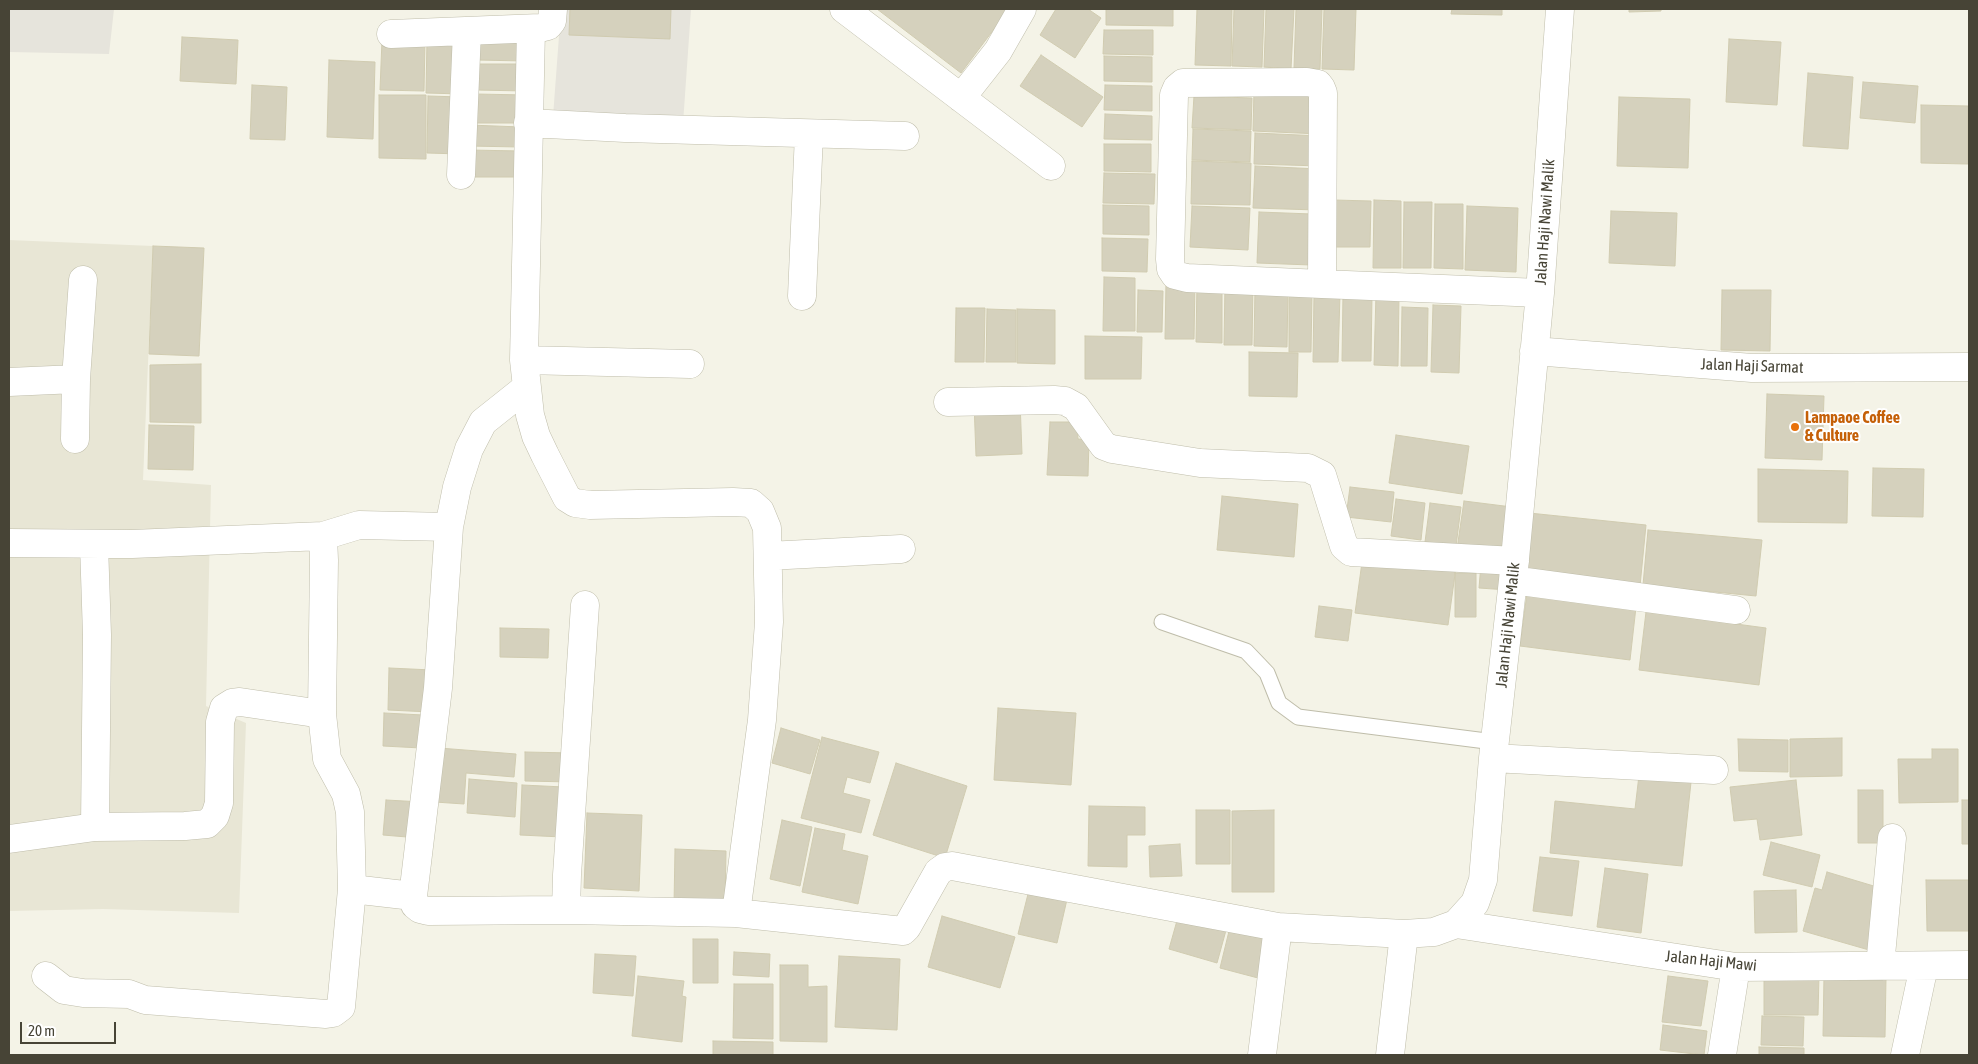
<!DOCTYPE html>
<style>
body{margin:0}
#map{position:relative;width:1978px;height:1064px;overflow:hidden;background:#f4f3e7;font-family:"Asap Condensed",sans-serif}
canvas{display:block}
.frame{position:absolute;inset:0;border:10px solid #474436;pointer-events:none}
.scale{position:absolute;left:20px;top:1022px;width:96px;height:22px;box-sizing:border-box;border:2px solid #474436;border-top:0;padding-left:6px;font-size:15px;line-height:18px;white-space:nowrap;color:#474436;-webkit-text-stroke:4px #fff;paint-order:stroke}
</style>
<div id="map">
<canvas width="1978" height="1064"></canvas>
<div class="frame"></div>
<div class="scale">20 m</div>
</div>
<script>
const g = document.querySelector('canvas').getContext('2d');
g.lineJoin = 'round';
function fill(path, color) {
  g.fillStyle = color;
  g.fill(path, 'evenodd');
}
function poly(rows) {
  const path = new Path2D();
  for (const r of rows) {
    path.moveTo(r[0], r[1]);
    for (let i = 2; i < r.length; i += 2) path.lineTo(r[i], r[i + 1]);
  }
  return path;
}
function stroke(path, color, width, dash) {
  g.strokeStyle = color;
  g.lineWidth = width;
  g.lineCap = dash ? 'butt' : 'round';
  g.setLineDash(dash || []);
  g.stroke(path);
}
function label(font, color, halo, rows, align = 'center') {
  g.font = font + ' "Asap Condensed",sans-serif';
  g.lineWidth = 4;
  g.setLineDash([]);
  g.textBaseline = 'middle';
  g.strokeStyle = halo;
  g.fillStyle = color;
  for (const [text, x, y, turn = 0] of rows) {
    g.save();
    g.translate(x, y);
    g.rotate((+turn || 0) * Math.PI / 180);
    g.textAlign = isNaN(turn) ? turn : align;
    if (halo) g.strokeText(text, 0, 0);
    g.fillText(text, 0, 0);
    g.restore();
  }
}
fill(poly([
 [9,240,153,246,143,480,211,485,206,706,246,723,239,913,103,909,9,911]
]), '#e8e6d5');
fill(poly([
 [9,9,114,9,109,54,9,52],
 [561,9,691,9,682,138,552,130]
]), '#e6e4dc');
const building = poly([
 [570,9,671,9,670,39,569,35,570,9],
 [877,9,1009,9,961,73,877,9],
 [1056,9,1088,9,1101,18,1075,58,1040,35,1056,9],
 [1106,9,1173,9,1173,26,1106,25,1106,9],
 [1197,9,1232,9,1231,66,1195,65,1197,9],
 [1234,9,1264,9,1262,67,1232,66,1234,9],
 [1266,9,1294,9,1291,69,1264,67,1266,9],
 [1296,9,1322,9,1320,69,1294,68,1296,9],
 [1324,9,1356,9,1354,70,1322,69,1324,9],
 [1452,9,1502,9,1502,15,1451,14,1452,9],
 [1629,9,1661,9,1661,11,1629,12,1629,9],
 [1104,30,1153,30,1153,55,1103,54,1104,30],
 [477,32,525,32,524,61,477,60,477,32],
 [182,37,238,40,236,84,180,81,182,37],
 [427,39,464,41,462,94,426,93,427,39],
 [1729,39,1781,42,1777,105,1726,102,1729,39],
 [382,40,425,41,424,91,380,90,382,40],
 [1041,55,1103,97,1082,127,1020,86,1041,55],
 [1104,56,1152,57,1152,82,1104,81,1104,56],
 [329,60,375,62,373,139,327,137,329,60],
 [476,64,526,64,526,91,475,90,476,64],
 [1808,73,1853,77,1848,149,1803,146,1808,73],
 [1863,82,1918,86,1915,123,1860,118,1863,82],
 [252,85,287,87,285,140,250,139,252,85],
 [1105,85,1152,86,1152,111,1104,110,1105,85],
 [1254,90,1322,92,1320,134,1253,131,1254,90],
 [475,94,527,95,526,123,474,123,475,94],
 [379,95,426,95,426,159,379,158,379,95],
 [428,96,461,97,460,154,427,153,428,96],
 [1194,96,1252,98,1251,130,1192,128,1194,96],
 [1619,97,1690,99,1688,168,1617,166,1619,97],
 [1921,105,1968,106,1968,164,1921,163,1921,105],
 [1105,114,1152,116,1152,140,1104,139,1105,114],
 [469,125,521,127,520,147,468,146,469,125],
 [1193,129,1251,131,1250,162,1192,160,1193,129],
 [1255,133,1321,136,1320,166,1254,164,1255,133],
 [1104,144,1151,144,1151,172,1104,171,1104,144],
 [468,150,521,151,520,177,467,177,468,150],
 [1192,161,1251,163,1250,205,1191,204,1192,161],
 [1255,166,1319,169,1317,210,1253,208,1255,166],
 [1104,173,1155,174,1154,204,1103,203,1104,173],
 [1334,200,1371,201,1370,247,1333,247,1334,200],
 [1374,200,1401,201,1401,268,1373,268,1374,200],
 [1404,202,1432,202,1431,268,1403,268,1404,202],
 [1435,204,1463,204,1463,269,1434,268,1435,204],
 [1103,205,1149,206,1149,235,1103,234,1103,205],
 [1192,206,1250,208,1248,250,1190,247,1192,206],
 [1467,206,1518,208,1516,272,1465,270,1467,206],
 [1611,211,1677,213,1675,266,1609,263,1611,211],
 [1259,212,1312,214,1311,265,1257,263,1259,212],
 [1102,238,1148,239,1147,272,1102,271,1102,238],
 [153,246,204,248,199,356,149,354,153,246],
 [1104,277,1135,278,1135,331,1103,331,1104,277],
 [1166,282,1195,282,1194,339,1165,339,1166,282],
 [1197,282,1222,282,1222,343,1196,342,1197,282],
 [1225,284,1253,284,1252,345,1224,345,1225,284],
 [1255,287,1288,288,1287,347,1254,346,1255,287],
 [1138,290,1163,291,1162,332,1137,332,1138,290],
 [1722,290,1771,290,1770,351,1721,350,1722,290],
 [1289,294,1312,294,1311,352,1289,352,1289,294],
 [1314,294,1340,294,1338,362,1313,362,1314,294],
 [1343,294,1372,295,1371,361,1342,361,1343,294],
 [1376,294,1399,294,1398,366,1374,365,1376,294],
 [1433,305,1461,306,1459,373,1431,372,1433,305],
 [1402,307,1428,308,1427,366,1401,366,1402,307],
 [956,308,985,308,984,362,955,362,956,308],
 [987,309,1016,310,1016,362,986,362,987,309],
 [1017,309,1055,310,1055,364,1017,363,1017,309],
 [1085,336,1142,337,1141,379,1085,379,1085,336],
 [1249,352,1298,353,1297,397,1249,396,1249,352],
 [201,364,201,423,150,422,150,365,201,364],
 [1767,394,1824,396,1822,460,1765,458,1767,394],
 [1020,401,1022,454,976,456,974,403,1020,401],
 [1050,422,1077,422,1078,439,1089,440,1088,476,1047,475,1050,422],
 [149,425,194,426,193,470,148,469,149,425],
 [1396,435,1469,446,1462,494,1389,483,1396,435],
 [1873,468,1924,469,1923,517,1872,516,1873,468],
 [1758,469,1848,471,1847,523,1758,522,1758,469],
 [1350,487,1394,492,1391,522,1346,517,1350,487],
 [1222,496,1298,504,1294,557,1217,550,1222,496],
 [1396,499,1425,503,1421,540,1391,536,1396,499],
 [1464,501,1512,507,1505,556,1457,549,1464,501],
 [1430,503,1461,507,1456,546,1425,542,1430,503],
 [1529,513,1646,525,1640,586,1523,574,1529,513],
 [1648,530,1762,540,1756,596,1643,585,1648,530],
 [1363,555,1456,567,1448,625,1355,613,1363,555],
 [1481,564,1509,566,1508,590,1479,588,1481,564],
 [1455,573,1476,573,1476,617,1455,617,1455,573],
 [1527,593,1636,607,1630,660,1520,646,1527,593],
 [1319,606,1352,610,1348,641,1315,637,1319,606],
 [1646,612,1766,628,1759,685,1639,670,1646,612],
 [500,628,549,629,548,658,500,657,500,628],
 [389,668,432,670,430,712,388,710,389,668],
 [998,708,1076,713,1071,785,994,780,998,708],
 [384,713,423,715,421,748,383,746,384,713],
 [781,728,820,740,810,774,772,763,781,728],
 [822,737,879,752,870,783,847,777,843,793,870,800,861,833,801,818,822,737],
 [1842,738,1842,776,1790,777,1790,739,1842,738],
 [1738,739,1788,740,1788,772,1739,771,1738,739],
 [439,748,516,754,514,777,466,773,464,804,435,802,439,748],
 [1932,749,1958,749,1958,802,1899,803,1898,759,1932,759,1932,749],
 [525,752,572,753,571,782,525,781,525,752],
 [896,763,967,786,945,858,873,835,896,763],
 [1640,767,1692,773,1682,866,1550,853,1555,801,1635,809,1640,767],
 [469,779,517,783,515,817,467,813,469,779],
 [1796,780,1802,835,1760,840,1757,819,1734,821,1730,787,1796,780],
 [522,785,564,787,562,837,520,835,522,785],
 [1858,790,1883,790,1883,843,1858,843,1858,790],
 [386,800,422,802,419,838,383,835,386,800],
 [1962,800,1969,800,1969,844,1962,844,1962,800],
 [1089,806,1145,807,1145,835,1127,835,1127,867,1088,866,1089,806],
 [1196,810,1230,810,1230,864,1196,864,1196,810],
 [1274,810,1274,892,1232,892,1232,811,1274,810],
 [587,813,642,815,639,891,584,888,587,813],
 [782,820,812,827,800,886,770,879,782,820],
 [815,828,845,834,842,850,868,856,858,904,802,892,815,828],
 [1771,842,1820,855,1812,887,1763,875,1771,842],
 [1180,844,1182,876,1150,877,1149,846,1180,844],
 [675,849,726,851,725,907,674,905,675,849],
 [1540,857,1579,861,1572,916,1533,911,1540,857],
 [1605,868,1648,874,1641,933,1597,927,1605,868],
 [1827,872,1877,887,1869,950,1803,931,1815,888,1822,890,1827,872],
 [1926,880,1969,880,1969,931,1927,931,1926,880],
 [1030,886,1068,895,1057,943,1018,934,1030,886],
 [1796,890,1797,932,1755,933,1754,891,1796,890],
 [1180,910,1228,923,1217,963,1169,949,1180,910],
 [942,916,1015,937,1000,988,928,967,942,916],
 [1231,923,1270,933,1258,978,1220,968,1231,923],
 [693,939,718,939,718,983,693,983,693,939],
 [734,952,770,954,769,977,733,975,734,952],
 [595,954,636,956,633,996,593,993,595,954],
 [839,956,900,959,897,1030,835,1027,839,956],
 [780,965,808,965,808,987,827,986,827,1042,780,1041,780,965],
 [1764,974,1819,975,1818,1015,1764,1015,1764,974],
 [638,976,684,981,682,996,686,997,682,1042,632,1036,638,976],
 [1668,976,1708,981,1701,1026,1662,1022,1668,976],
 [1824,976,1886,977,1885,1037,1823,1036,1824,976],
 [734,984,773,984,773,1039,733,1038,734,984],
 [1762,1016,1804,1017,1803,1046,1761,1045,1762,1016],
 [1663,1025,1707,1031,1704,1055,1660,1050,1663,1025],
 [713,1041,773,1042,773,1055,713,1055,713,1041],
 [1759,1047,1804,1048,1804,1055,1759,1055,1759,1047]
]);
fill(building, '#d5d1bd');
stroke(building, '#d0cbb0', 1);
const lane = poly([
 [1162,622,1246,651,1267,673,1279,703,1298,717,1494,742]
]);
const street = poly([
 [844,9,1051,166],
 [531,29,524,360,530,415,536,436,545,455,567,498,575,503,590,505,733,502,751,503,760,511,767,528,769,622,762,720,736,913],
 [391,34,540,28,548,26,552,21,553,9],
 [961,98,998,51,1022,9],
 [528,123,625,128,905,136],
 [461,175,467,31],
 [1322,284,1323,93,1321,88,1318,84,1307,82,1183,83,1177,88,1174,95,1170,259,1171,269,1175,275,1187,278,1322,284,1540,293],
 [802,296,809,134],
 [1534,351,1752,368,1969,367],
 [524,360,690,364],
 [9,382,76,379],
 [948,402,1054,400,1065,401,1076,407,1104,446,1112,449,1200,463,1308,468,1322,475,1344,546,1351,552,1515,561],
 [75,439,76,379,83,280],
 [449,527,438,688,413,896,415,905,420,909,428,911,566,910,736,913,903,931,907,927,938,872,945,867,952,866,1278,927],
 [9,543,132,544,323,536,359,525,449,527,457,487,469,449,483,422,527,387],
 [94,544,97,635,95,827],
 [768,556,901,549],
 [1513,580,1736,610],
 [1493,758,1714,770],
 [9,839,95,827,185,826,207,824,215,816,219,803,220,722,224,708,232,703,240,702,322,714],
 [352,889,413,896],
 [566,910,567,875,585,605],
 [1456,924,1736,967,1969,965],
 [1880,966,1892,838],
 [46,976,64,990,83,993,129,994,145,1000,326,1014,333,1013,341,1007,352,889,350,812,346,794,327,759,322,714,324,560,323,536],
 [1262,1055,1278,927,1404,934,1434,932,1456,924,1475,903,1483,880,1493,758,1513,580,1540,293,1560,9],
 [1390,1055,1404,934],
 [1722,1055,1736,967],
 [1905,1055,1924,966]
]);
stroke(lane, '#bfbdaa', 17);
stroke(street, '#bfbdaa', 29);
stroke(lane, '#fff', 15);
stroke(street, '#fff', 28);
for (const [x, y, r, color] of [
 [1795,427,5,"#e8710a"]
]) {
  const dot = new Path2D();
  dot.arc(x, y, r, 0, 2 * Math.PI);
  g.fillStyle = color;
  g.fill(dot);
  stroke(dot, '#fff', 2);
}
label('16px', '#474436', '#fff', [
 ["Jalan Haji Nawi Malik",1545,222,-86],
 ["Jalan Haji Sarmat",1752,366,2],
 ["Jalan Haji Nawi Malik",1508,625,-84],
 ["Jalan Haji Mawi",1711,961,6]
]);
label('bold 16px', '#c56008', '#fff', [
 ["Lampaoe Coffee",1805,418],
 ["& Culture",1805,436]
], 'left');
</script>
